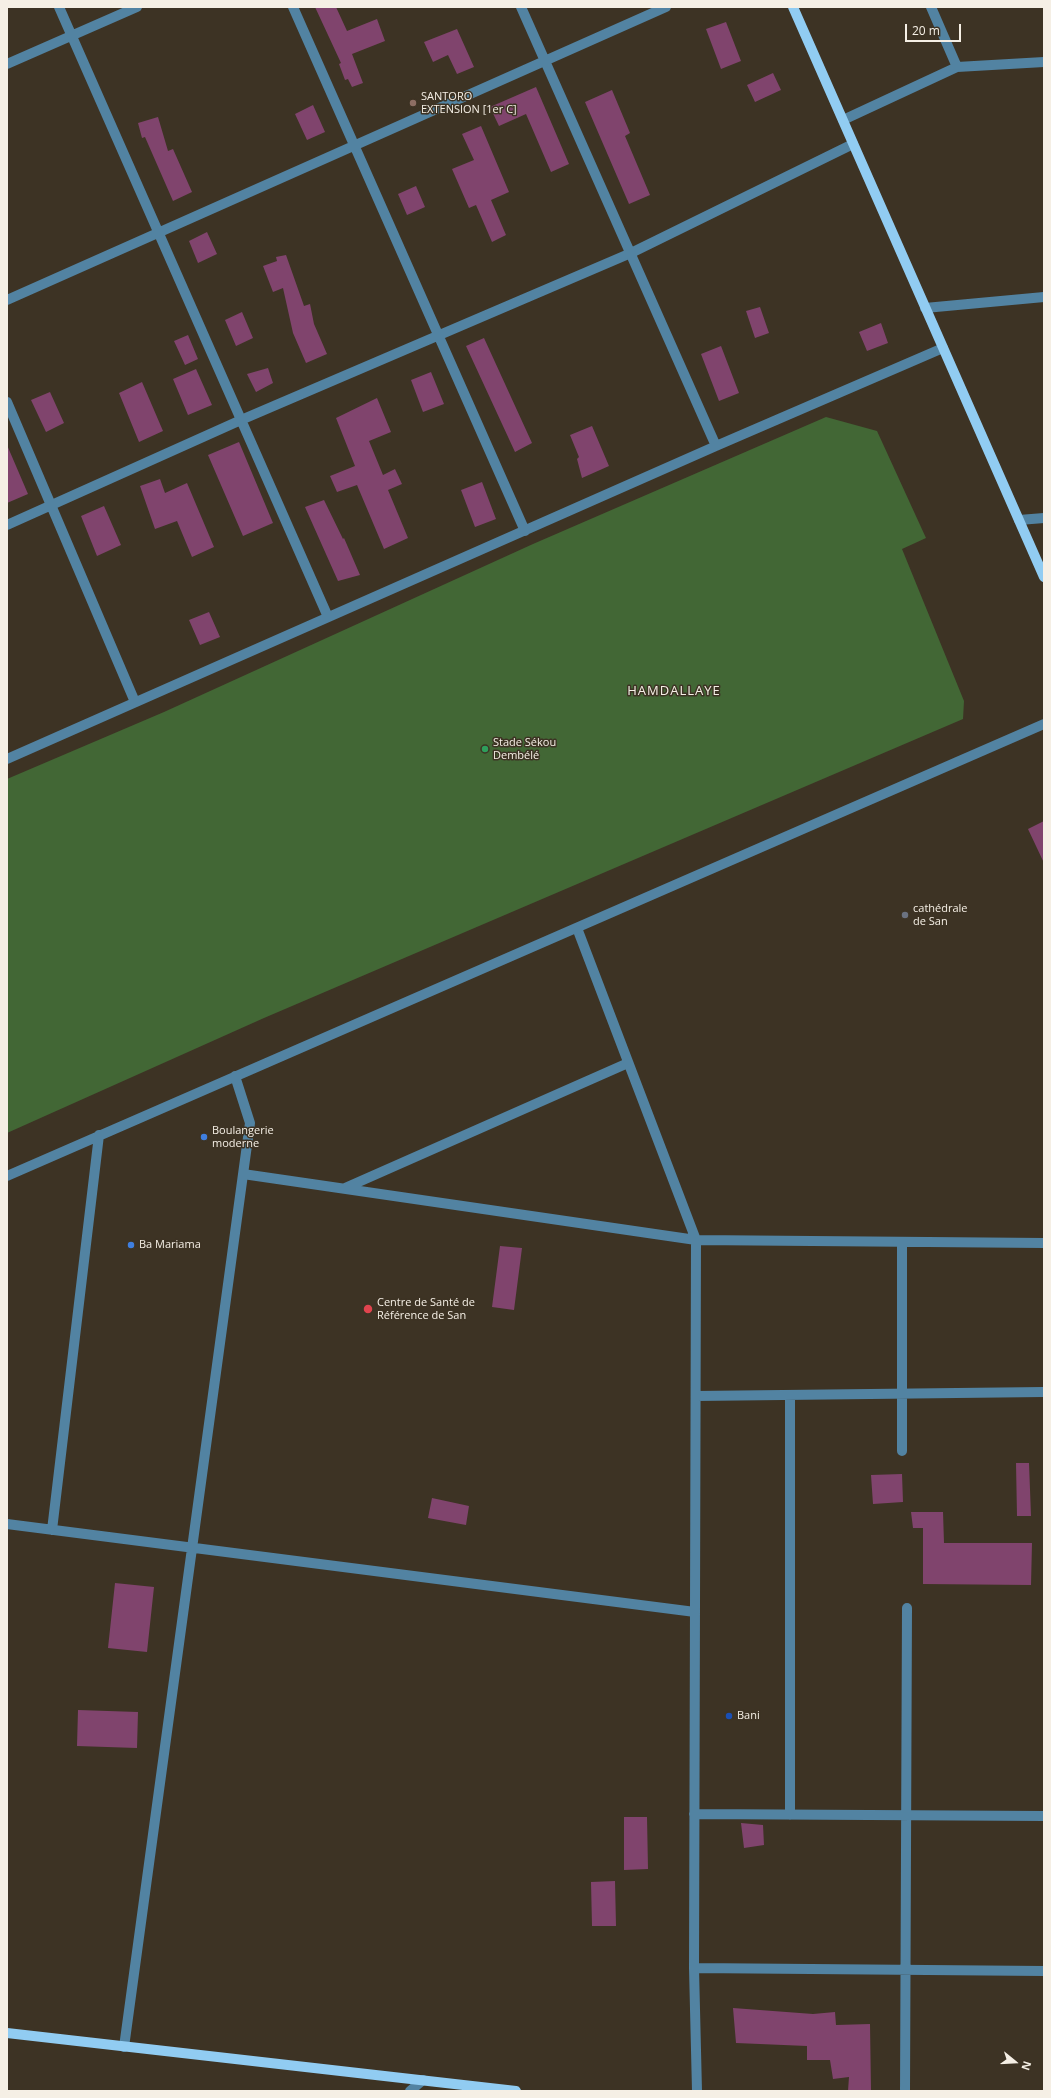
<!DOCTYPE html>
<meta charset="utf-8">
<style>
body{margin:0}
#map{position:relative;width:1051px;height:2098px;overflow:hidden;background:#3d3324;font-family:"Open Sans",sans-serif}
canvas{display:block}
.frame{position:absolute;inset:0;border:8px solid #f5efe5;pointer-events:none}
.north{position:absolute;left:995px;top:2042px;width:40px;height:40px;-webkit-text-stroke:3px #3d3324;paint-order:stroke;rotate:108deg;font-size:11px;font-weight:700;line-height:16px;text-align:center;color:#f5efe5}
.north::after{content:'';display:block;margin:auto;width:14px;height:18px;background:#f5efe5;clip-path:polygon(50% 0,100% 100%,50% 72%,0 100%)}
.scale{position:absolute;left:905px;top:24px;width:56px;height:18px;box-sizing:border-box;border:2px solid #f5efe5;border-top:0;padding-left:5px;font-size:12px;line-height:14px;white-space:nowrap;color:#f5efe5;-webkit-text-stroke:3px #3d3324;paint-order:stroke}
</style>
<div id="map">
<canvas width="1051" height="2098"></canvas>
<div class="frame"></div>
<div class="north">N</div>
<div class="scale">20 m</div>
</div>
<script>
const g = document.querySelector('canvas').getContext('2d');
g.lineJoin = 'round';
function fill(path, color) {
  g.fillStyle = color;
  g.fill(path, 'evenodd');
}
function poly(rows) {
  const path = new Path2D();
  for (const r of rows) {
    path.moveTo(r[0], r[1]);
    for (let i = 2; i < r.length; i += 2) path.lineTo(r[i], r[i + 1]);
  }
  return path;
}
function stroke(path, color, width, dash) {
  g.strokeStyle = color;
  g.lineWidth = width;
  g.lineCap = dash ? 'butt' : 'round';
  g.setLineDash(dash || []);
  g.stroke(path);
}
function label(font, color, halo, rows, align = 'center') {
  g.font = font + ' "Open Sans",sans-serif';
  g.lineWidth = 3;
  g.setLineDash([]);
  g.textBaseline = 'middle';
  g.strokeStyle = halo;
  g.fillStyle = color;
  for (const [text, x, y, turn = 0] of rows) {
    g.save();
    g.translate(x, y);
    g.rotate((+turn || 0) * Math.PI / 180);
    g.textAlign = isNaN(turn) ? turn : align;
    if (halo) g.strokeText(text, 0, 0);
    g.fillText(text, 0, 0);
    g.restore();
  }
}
fill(poly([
 [826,417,877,431,926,538,902,549,964,701,963,719,264,1018,7,1133,7,779,164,712,533,544]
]), '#426735');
fill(poly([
 [315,7,336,7,347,31,377,19,385,41,352,54,363,83,352,87,348,79,345,80,339,64,341,63],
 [726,22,741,61,721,69,706,29],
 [457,29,474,67,457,74,448,55,433,62,424,42],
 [773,73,781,90,755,102,747,85],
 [536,87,569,164,551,172,526,114,499,126,490,107],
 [612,90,630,133,625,136,650,195,629,204,585,102],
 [313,105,325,132,307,140,295,114],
 [158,117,168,151,173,149,192,192,173,201,145,137,142,138,138,123],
 [481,126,509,192,491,200,506,235,492,242,476,205,469,208,452,169,474,160,462,134],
 [416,186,425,207,407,215,398,194],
 [207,232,217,254,198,263,189,241],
 [286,255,304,306,310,304,314,324,327,354,306,363,293,333,283,288,273,292,263,266,277,261,276,257],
 [760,307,769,333,755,338,746,311],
 [242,312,253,338,236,346,225,320],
 [881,323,888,343,867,351,859,332],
 [188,335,198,359,185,365,174,341],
 [484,338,532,443,515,452,466,346],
 [721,346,739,393,719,401,701,354],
 [268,368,273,383,256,392,247,374],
 [196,369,212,405,188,415,173,379],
 [431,372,444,404,423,412,411,380],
 [142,382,163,431,139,442,119,393],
 [50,392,64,423,46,432,31,400],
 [377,398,391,432,369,441,383,475,395,469,402,484,388,490,408,538,384,549,357,485,337,492,330,476,355,466,336,418],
 [592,426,609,466,582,478,577,459,579,457,570,435],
 [239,442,273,523,243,536,208,455],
 [7,445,28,494,7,503],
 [160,479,165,493,187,483,214,547,192,557,177,521,155,529,140,486],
 [482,482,496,519,475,527,461,490],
 [324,500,343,539,344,538,360,575,338,581,305,507],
 [104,506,121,545,97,556,81,516],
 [209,612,220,637,200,645,189,620],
 [1044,821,1044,863,1028,829],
 [500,1246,522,1248,514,1310,492,1307],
 [1016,1463,1029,1463,1031,1516,1017,1516],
 [902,1474,903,1502,873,1504,871,1475],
 [432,1498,469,1506,466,1525,428,1518],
 [911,1512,943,1512,944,1543,1032,1543,1031,1585,923,1584,923,1528,913,1528],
 [115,1583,154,1587,147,1652,108,1648],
 [78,1710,138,1712,137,1748,77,1746],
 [624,1817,647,1817,648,1869,624,1870],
 [741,1823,763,1825,764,1845,744,1848],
 [615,1881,616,1926,592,1926,591,1882],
 [733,2008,813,2014,835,2012,836,2025,870,2024,871,2091,848,2091,849,2077,833,2079,830,2060,807,2060,807,2046,736,2043]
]), '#80446d');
stroke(poly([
 [59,7,328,617],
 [293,7,525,531],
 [521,7,716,446],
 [931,7,957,67],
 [7,64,137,7],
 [843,120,957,67,1044,62],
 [7,300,666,7],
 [925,308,1044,297],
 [7,402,135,702],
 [1019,520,1044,518],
 [7,525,241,420,631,253,853,144],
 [7,759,716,446,943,348],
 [577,928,696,1240,694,1968,697,2091],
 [243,1174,696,1240,1044,1243],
 [7,1176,1044,724],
 [345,1188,628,1063],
 [902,1242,902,1451],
 [696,1396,1044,1392],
 [7,1524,695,1612],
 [52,1530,99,1135],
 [694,1814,1044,1816],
 [790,1815,790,1395],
 [694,1968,1044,1971],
 [124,2047,250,1123,235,1076],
 [410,2091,423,2080],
 [905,2091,907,1608]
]), '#5283a2', 10);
stroke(poly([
 [793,7,1044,577],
 [7,2033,516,2091]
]), '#91ccf2', 10);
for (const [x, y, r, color] of [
 [413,103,4,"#8d6e63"],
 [485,749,4,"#2e9e5b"],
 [905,915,4,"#6b7280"],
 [204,1137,4,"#3f7fe0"],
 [131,1245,4,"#3f7fe0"],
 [368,1309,5,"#e0444e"],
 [729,1716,4,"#1a4fb4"]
]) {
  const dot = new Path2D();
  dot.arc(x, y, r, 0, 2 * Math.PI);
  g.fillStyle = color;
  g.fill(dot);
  stroke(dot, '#3d3324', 1.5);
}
label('11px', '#f5efe5', '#3d3324', [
 ["SANTORO",421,97],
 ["EXTENSION [1er C]",421,110],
 ["Stade Sékou",493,743],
 ["Dembélé",493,756],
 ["cathédrale",913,909],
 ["de San",913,922],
 ["Boulangerie",212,1131],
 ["moderne",212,1144],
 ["Ba Mariama",139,1245],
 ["Centre de Santé de",377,1303],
 ["Référence de San",377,1316],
 ["Bani",737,1716]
], 'left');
g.letterSpacing = '1px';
label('13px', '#f5efe5', '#3d3324', [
 ["HAMDALLAYE",674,691]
]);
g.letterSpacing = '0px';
</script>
